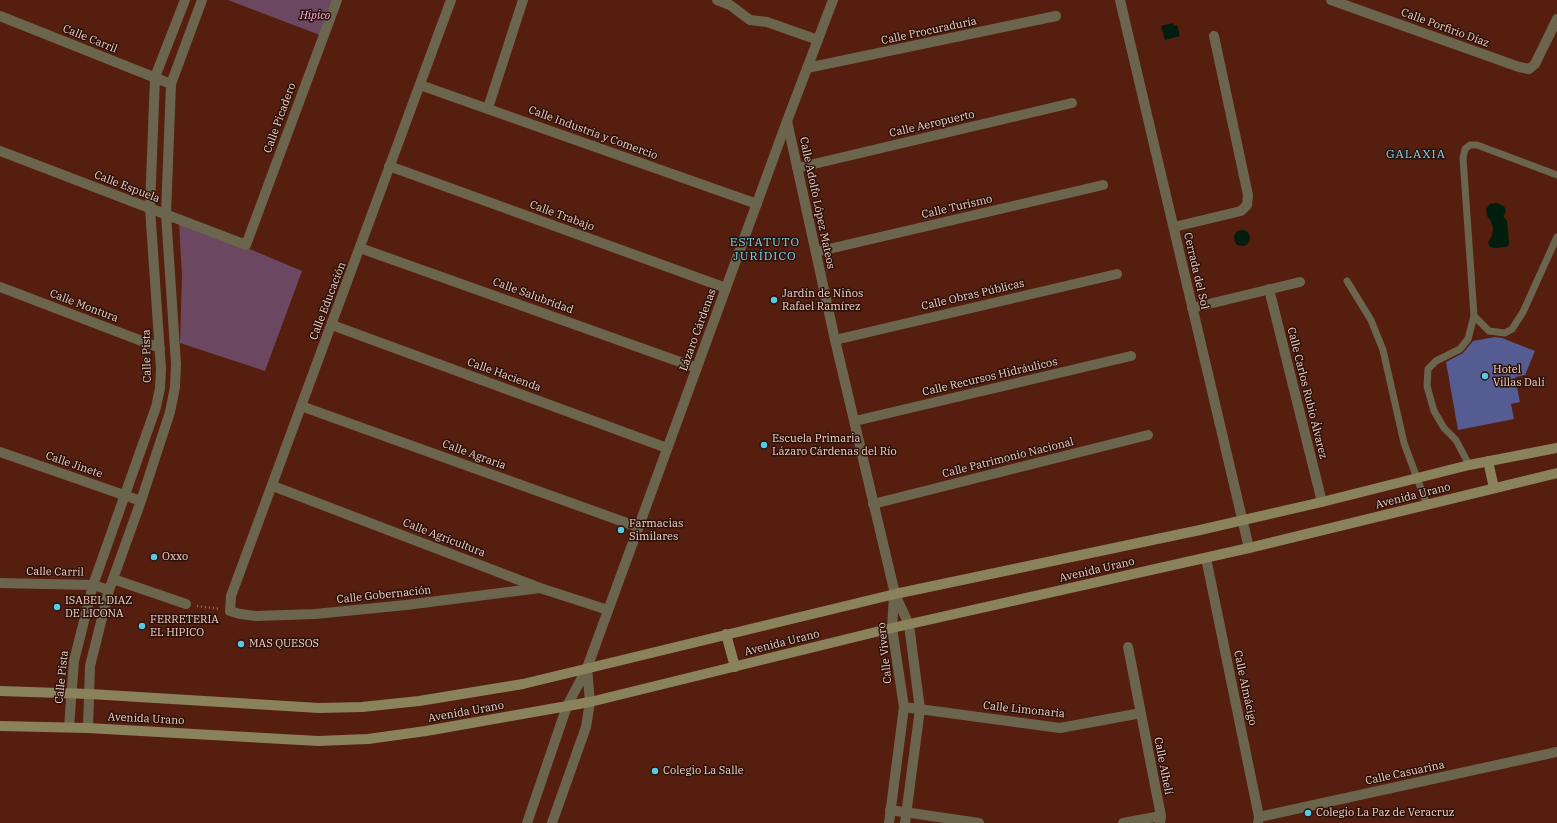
<!DOCTYPE html>
<meta charset="utf-8">
<style>
body{margin:0}
canvas{display:block;background:#551e0e}
</style>
<canvas width="1557" height="823"></canvas>
<script>
const g = document.querySelector('canvas').getContext('2d');
g.lineJoin = 'round';
function fill(path, color) {
  g.fillStyle = color;
  g.fill(path, 'evenodd');
}
function poly(rows) {
  const path = new Path2D();
  for (const r of rows) {
    if (r.length === 3) {
      path.moveTo(r[0] + r[2], r[1]);
      path.arc(r[0], r[1], r[2], 0, 2 * Math.PI);
      continue;
    }
    path.moveTo(r[0], r[1]);
    for (let i = 2; i < r.length; i += 2) path.lineTo(r[i], r[i + 1]);
  }
  return path;
}
function stroke(path, color, width, dash) {
  g.strokeStyle = color;
  g.lineWidth = width;
  g.lineCap = dash ? 'butt' : 'round';
  g.setLineDash(dash || []);
  g.stroke(path);
}
function label(font, color, halo, rows, align = 'center') {
  g.font = font + ' "IBM Plex Serif",serif';
  g.lineWidth = 3;
  g.setLineDash([]);
  g.textBaseline = 'middle';
  g.strokeStyle = halo;
  g.fillStyle = color;
  for (const [text, x, y, turn = 0] of rows) {
    g.save();
    g.translate(x, y);
    g.rotate((+turn || 0) * Math.PI / 180);
    g.textAlign = isNaN(turn) ? turn : align;
    if (halo) g.strokeText(text, 0, 0);
    g.fillText(text, 0, 0);
    g.restore();
  }
}
fill(poly([
 [228,0,338,0,325,37],
 [179,223,214,234,302,271,265,371,180,343,182,275]
]), '#6b4761');
fill(poly([
 [1173,23,1174,26,1177,25,1180,36,1165,40,1161,26],
 [1497,203,1504,206,1506,212,1503,216,1507,221,1509,243,1508,246,1505,247,1494,248,1490,247,1488,243,1492,235,1493,228,1491,221,1487,216,1486,209,1490,204],
 [1242,238,8]
]), '#001d0d');
fill(poly([
 [1495,337,1502,338,1535,351,1525,375,1515,377,1520,402,1511,404,1514,419,1458,430,1446,362,1463,353,1473,341]
]), '#555c92');
stroke(poly([
 [197,606,220,609]
]), '#986a5c', 2.5, [1, 3]);
stroke(poly([
 [1347,281,1371,320,1383,350,1404,443,1427,505],
 [1474,316,1489,331,1505,333,1512,329,1523,312,1557,237],
 [1469,465,1456,440,1444,428,1434,411,1427,386,1428,369,1436,361,1460,349,1468,339,1474,316,1463,158,1465,149,1470,145,1477,145,1557,175]
]), '#6b654d', 7);
stroke(poly([
 [451,0,231,596,230,611,240,614,256,616,315,614,406,605,540,588],
 [717,0,730,5,750,20,767,22,818,40],
 [1120,0,1249,548],
 [1331,0,1519,67,1529,69,1535,64,1557,19],
 [0,16,171,84],
 [807,68,1056,16],
 [420,85,757,204],
 [488,108,523,0],
 [787,121,835,340,895,594,909,625,920,709,905,823],
 [0,151,246,245,337,0],
 [389,166,726,288],
 [797,168,1072,103],
 [1174,227,1241,211,1247,205,1248,195,1214,36],
 [360,248,697,368],
 [816,252,1103,185],
 [0,287,160,348],
 [1269,289,1322,502],
 [1192,308,1300,282],
 [332,325,667,448],
 [835,340,1117,274],
 [301,406,638,527],
 [855,421,1131,356],
 [0,452,141,501],
 [273,486,540,588,608,610],
 [873,504,1148,435],
 [1206,558,1259,817,1258,823],
 [113,579,186,604],
 [0,583,93,585,109,590],
 [1128,647,1161,816,1160,823],
 [904,707,1060,728,1141,713],
 [69,727,74,661,93,585,156,407,160,388,161,369,150,208,155,77,185,0],
 [88,728,90,666,109,590,141,501,170,412,175,387,176,364,166,214,171,84,202,0],
 [890,810,979,823],
 [1259,817,1557,752],
 [889,823,904,707,892,628,894,596],
 [1123,823,1161,816]
]), '#6b654d', 10);
stroke(poly([
 [527,823,567,706,587,668,787,121,833,0],
 [552,823,586,727,590,702,587,668]
]), '#6b654d', 10);
stroke(poly([
 [1488,461,1494,488],
 [726,634,735,667],
 [0,691,90,694,319,708,362,707,419,701,523,684,895,594,1200,530,1322,502,1469,465,1557,448],
 [0,726,88,728,318,741,368,739,426,731,590,702,892,628,1249,548,1557,473]
]), '#8a825b', 10);
for (const [x, y, r, color] of [
 [774,300,4,"#59c8e4"],
 [1485,376,4,"#59c8e4"],
 [764,445,4,"#59c8e4"],
 [621,530,4,"#59c8e4"],
 [154,557,4,"#59c8e4"],
 [57,607,4,"#59c8e4"],
 [142,626,4,"#59c8e4"],
 [241,644,4,"#59c8e4"],
 [655,771,4,"#59c8e4"],
 [1308,813,4,"#59c8e4"]
]) {
  const dot = new Path2D();
  dot.arc(x, y, r, 0, 2 * Math.PI);
  g.fillStyle = color;
  g.fill(dot);
  stroke(dot, '#2a120b', 1.5);
}
label('italic 11px', '#fbb0e7', '#2a120b', [
 ["Hipico",315,16]
]);
label('11px', '#f3d0c5', '#2a120b', [
 ["Calle Porfirio Díaz",1445,28,20],
 ["Calle Procuraduría",929,31,-12],
 ["Calle Carril",90,39,22],
 ["Calle Picadero",280,118,-70],
 ["Calle Aeropuerto",932,124,-13],
 ["Calle Industria y Comercio",593,133,20],
 ["Calle Espuela",127,187,21],
 ["Calle Adolfo López Mateos",817,203,78],
 ["Calle Turismo",957,207,-13],
 ["Calle Trabajo",562,216,20],
 ["Cerrada del Sol",1196,271,77],
 ["Calle Obras Públicas",973,295,-13],
 ["Calle Salubridad",533,296,20],
 ["Calle Educación",328,301,-69],
 ["Calle Montura",84,306,21],
 ["Lázaro Cárdenas",698,330,-70],
 ["Calle Pista",147,356,-91],
 ["Calle Hacienda",504,375,20],
 ["Calle Recursos Hidráulicos",990,377,-13],
 ["Calle Carlos Rubio Álvarez",1307,393,76],
 ["Calle Agraria",474,455,20],
 ["Calle Patrimonio Nacional",1008,458,-14],
 ["Calle Jinete",74,465,19],
 ["Avenida Urano",1413,496,-14],
 ["Calle Agricultura",444,538,21],
 ["Avenida Urano",1097,570,-13],
 ["Calle Carril",55,572,1],
 ["Calle Gobernación",384,595,-6],
 ["Avenida Urano",782,643,-14],
 ["Calle Vivero",885,653,-96],
 ["Calle Pista",62,677,-84],
 ["Calle Almácigo",1245,688,78],
 ["Calle Limonaria",1024,710,6],
 ["Avenida Urano",466,712,-10],
 ["Avenida Urano",146,719,3],
 ["Calle Alhelí",1163,766,79],
 ["Calle Casuarina",1405,773,-12]
]);
label('11px', '#f3d0c5', '#2a120b', [
 ["Jardín de Niños",782,294],
 ["Rafael Ramírez",782,307],
 ["Hotel",1493,370],
 ["Villas Dalí",1493,383],
 ["Escuela Primaria",772,439],
 ["Lázaro Cárdenas del Río",772,452],
 ["Farmacias",629,524],
 ["Similares",629,537],
 ["Oxxo",162,557],
 ["ISABEL DIAZ",65,601],
 ["DE LICONA",65,614],
 ["FERRETERIA",150,620],
 ["EL HIPICO",150,633],
 ["MAS QUESOS",249,644],
 ["Colegio La Salle",663,771],
 ["Colegio La Paz de Veracruz",1316,813]
], 'left');
g.letterSpacing = '1px';
label('12px', '#75d8f2', '#2a120b', [
 ["GALAXIA",1416,155],
 ["ESTATUTO",765,243],
 ["JURÍDICO",765,257]
]);
g.letterSpacing = '0px';
</script>
